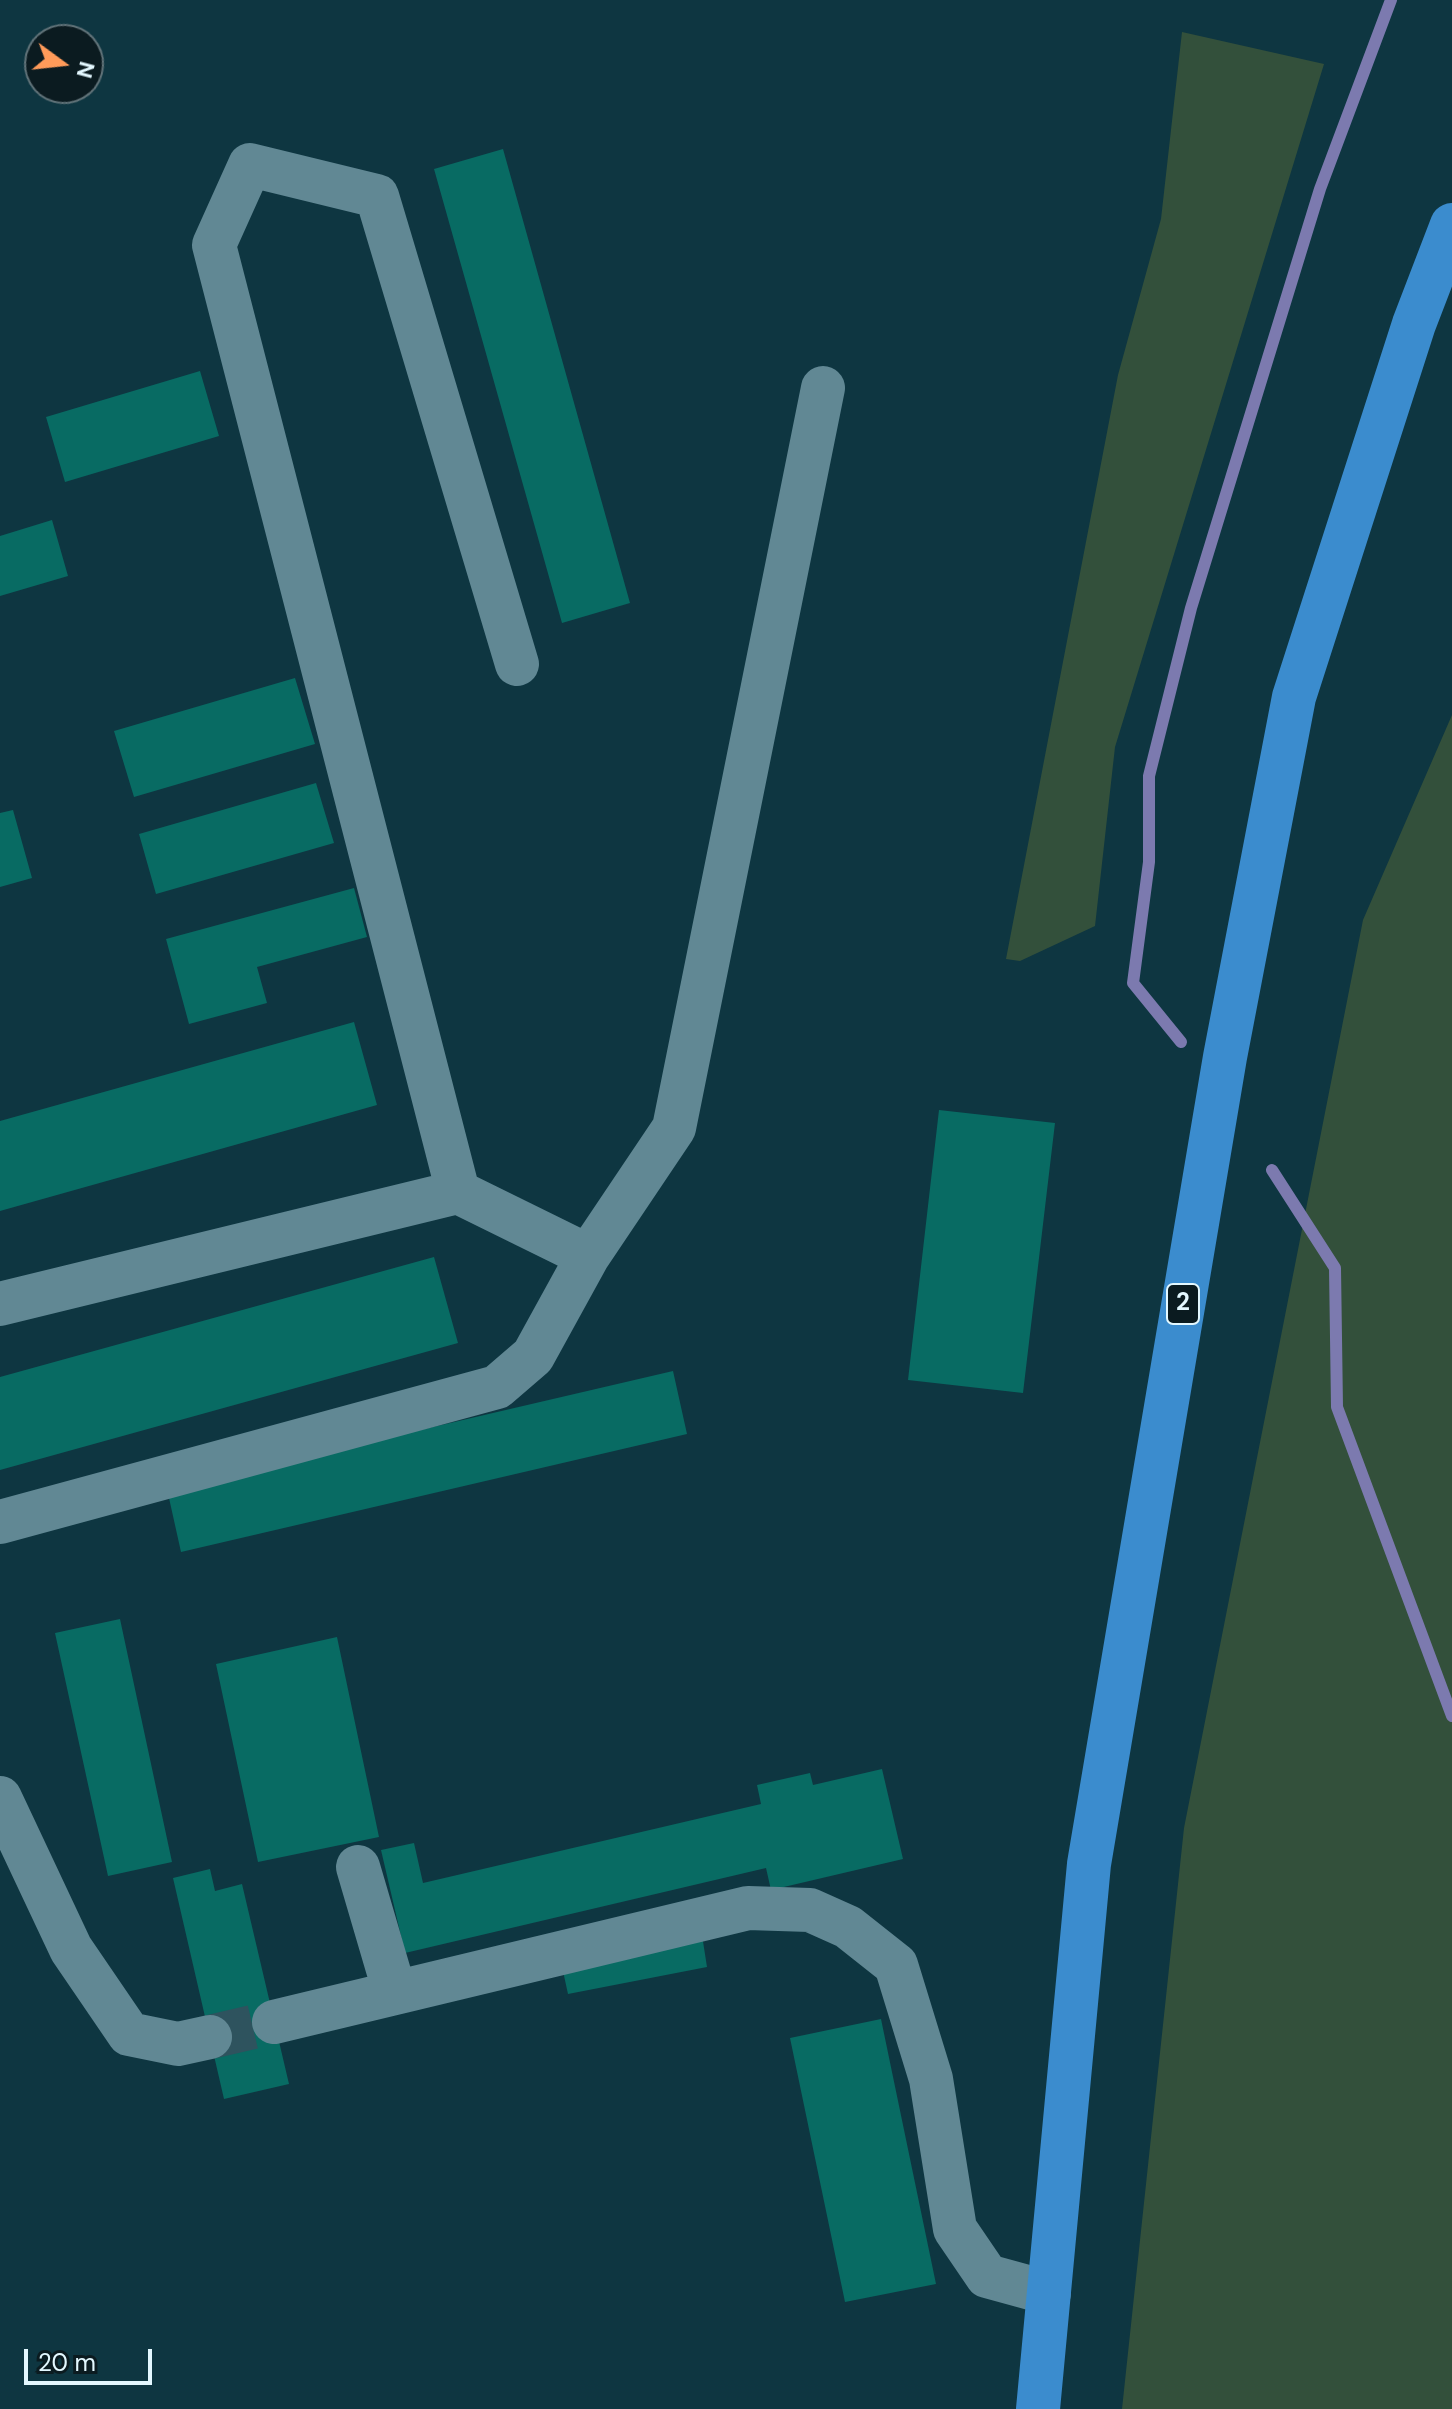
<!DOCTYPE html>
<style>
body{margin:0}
#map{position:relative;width:1452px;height:2409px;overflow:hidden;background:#0e3641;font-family:"DM Sans",sans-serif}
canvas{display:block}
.north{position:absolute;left:24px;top:24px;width:80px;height:80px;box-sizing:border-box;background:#0b1b20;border:2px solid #617379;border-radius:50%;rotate:105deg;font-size:22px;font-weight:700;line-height:32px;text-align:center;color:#e3f8ff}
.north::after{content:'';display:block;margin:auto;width:28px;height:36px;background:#ff9b5a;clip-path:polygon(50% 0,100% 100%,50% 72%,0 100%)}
.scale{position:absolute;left:24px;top:2349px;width:128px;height:36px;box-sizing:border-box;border:4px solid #e3f8ff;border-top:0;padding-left:10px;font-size:24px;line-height:28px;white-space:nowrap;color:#e3f8ff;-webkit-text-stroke:6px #0b1b20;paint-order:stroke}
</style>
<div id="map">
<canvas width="1452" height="2409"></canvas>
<div class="north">N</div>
<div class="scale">20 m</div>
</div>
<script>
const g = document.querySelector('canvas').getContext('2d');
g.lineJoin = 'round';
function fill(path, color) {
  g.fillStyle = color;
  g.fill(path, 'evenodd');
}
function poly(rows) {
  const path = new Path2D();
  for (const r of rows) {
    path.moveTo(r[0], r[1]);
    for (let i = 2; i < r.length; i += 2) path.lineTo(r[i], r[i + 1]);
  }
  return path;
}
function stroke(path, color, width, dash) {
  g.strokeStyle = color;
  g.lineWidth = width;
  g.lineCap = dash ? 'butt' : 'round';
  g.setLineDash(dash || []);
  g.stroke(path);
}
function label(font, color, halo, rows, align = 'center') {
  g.font = font + ' "DM Sans",sans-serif';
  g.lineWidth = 6;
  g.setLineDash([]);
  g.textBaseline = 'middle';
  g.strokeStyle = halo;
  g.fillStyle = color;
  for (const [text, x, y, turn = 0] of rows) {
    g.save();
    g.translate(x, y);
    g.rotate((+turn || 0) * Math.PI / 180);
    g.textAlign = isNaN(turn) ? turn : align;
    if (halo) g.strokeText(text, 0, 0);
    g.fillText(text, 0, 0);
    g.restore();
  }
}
fill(poly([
 [1182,32,1324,64,1115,747,1095,926,1020,961,1006,959,1118,375,1161,219],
 [1452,715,1452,2409,1122,2409,1184,1828,1363,920]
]), '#33503b');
stroke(poly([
 [1181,1042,1133,983,1149,862,1149,776,1191,608,1320,189,1391,0],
 [1272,1170,1335,1268,1337,1407,1452,1716]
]), '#7c7aaf', 12);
fill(poly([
 [503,149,630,603,562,623,434,169],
 [200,371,219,436,65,482,46,417],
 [52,520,68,576,0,596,0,536],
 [295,678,315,744,134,797,114,731],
 [316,783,334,843,156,894,139,834],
 [13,810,32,878,0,887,0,813],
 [354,888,367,937,257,967,267,1003,189,1024,166,939],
 [354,1022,377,1105,0,1211,0,1121],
 [939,1110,1055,1123,1023,1393,908,1380],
 [434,1257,458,1343,0,1470,0,1377],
 [673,1371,687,1434,181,1552,167,1489],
 [120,1619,172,1862,108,1876,55,1633],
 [337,1637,379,1837,258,1862,216,1664],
 [882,1769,903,1859,771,1890,766,1868,405,1953,381,1850,414,1843,423,1883,761,1804,757,1785,810,1773,813,1785],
 [210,1869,215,1891,242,1884,289,2084,224,2099,173,1878],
 [702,1935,707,1967,568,1994,561,1962],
 [881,2019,936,2284,845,2302,790,2038]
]), '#086b63');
stroke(poly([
 [210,2037,274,2022]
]), '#2e535e', 44, [44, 22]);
stroke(poly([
 [517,664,377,196,250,165,214,245,458,1192,588,1256],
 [0,1304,458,1192],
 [0,1522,497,1387,533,1356,588,1256,674,1128,823,388],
 [0,1798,71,1949,129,2034,178,2044,210,2037],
 [358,1867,395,1993],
 [274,2022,748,1908,810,1910,848,1927,896,1965,931,2079,955,2229,987,2276,1049,2293]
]), '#618894', 44);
stroke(poly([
 [1038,2409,1089,1864,1225,1057,1294,697,1414,324,1452,225]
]), '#3b8cce', 44);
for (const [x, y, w] of [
 [1183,1304,32]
]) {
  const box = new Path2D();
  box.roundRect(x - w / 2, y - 20, w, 40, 6);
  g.fillStyle = '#0b1b20';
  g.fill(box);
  stroke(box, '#e3f8ff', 2);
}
label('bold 24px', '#e3f8ff', null, [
 ["2",1183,1304]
]);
</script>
